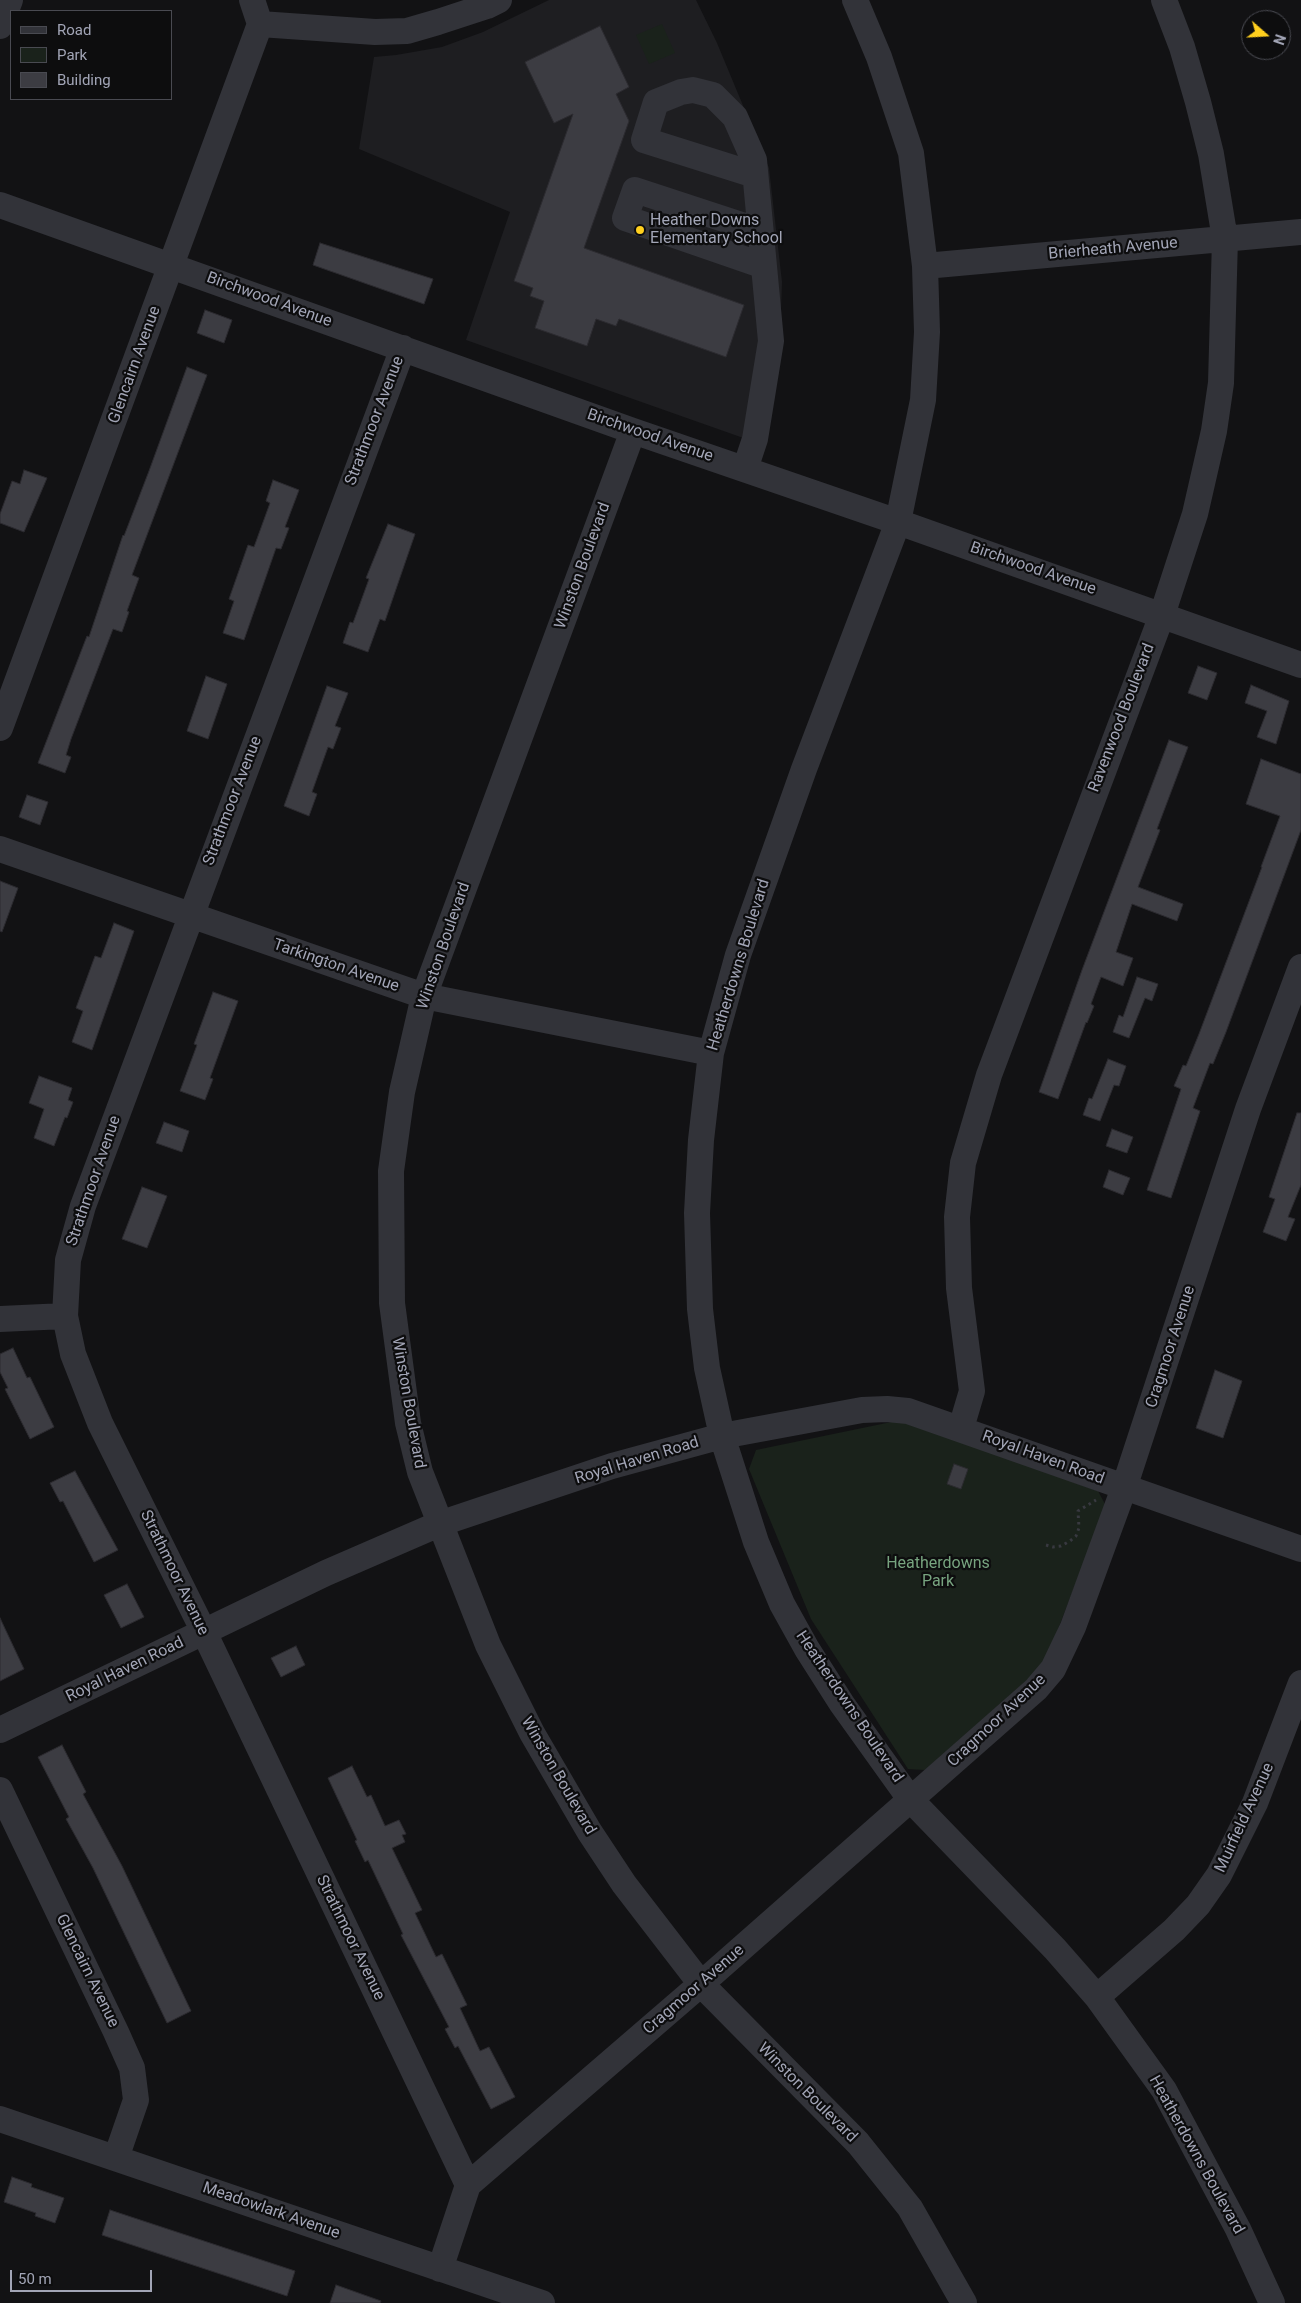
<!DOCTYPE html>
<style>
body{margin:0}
#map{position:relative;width:1301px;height:2303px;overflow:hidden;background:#121214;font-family:Roboto,sans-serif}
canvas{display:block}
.legend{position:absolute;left:10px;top:10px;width:162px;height:90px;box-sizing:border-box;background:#0d0d0e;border:1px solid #494a51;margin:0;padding:6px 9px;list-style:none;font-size:15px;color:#a2a5b6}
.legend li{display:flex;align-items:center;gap:10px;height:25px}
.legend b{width:25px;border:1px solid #494a51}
.north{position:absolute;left:1241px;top:10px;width:50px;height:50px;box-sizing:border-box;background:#0d0d0e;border:1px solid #494a51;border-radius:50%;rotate:109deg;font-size:14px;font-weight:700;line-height:20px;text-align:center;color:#a2a5b6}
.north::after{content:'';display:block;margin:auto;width:18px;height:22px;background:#ffcf1e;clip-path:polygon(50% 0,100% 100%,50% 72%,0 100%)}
.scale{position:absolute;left:10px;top:2270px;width:142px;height:22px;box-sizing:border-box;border:2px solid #a2a5b6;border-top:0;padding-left:6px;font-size:15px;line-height:18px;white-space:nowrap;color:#a2a5b6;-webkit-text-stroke:4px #0d0d0e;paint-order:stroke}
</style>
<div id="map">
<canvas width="1301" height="2303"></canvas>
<ul class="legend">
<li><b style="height:6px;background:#323339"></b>Road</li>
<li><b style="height:14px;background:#1a221b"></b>Park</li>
<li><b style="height:14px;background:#3c3c42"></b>Building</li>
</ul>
<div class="north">N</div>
<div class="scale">50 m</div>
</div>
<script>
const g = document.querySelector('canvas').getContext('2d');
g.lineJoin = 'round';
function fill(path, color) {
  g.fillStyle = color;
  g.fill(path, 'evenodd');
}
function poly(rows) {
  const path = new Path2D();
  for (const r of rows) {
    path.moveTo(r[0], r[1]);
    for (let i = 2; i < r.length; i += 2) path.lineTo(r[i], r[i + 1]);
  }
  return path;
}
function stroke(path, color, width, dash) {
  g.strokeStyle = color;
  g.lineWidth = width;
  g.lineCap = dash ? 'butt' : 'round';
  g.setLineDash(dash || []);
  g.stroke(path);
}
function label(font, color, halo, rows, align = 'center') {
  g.font = font + ' Roboto,sans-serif';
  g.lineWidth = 4.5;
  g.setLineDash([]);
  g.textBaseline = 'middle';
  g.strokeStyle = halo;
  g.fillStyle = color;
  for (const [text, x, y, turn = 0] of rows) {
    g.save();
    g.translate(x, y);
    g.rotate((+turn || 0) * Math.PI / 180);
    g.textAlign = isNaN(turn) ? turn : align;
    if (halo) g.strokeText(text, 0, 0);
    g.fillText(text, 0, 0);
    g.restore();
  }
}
fill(poly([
 [549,0,696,0,717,43,769,168,782,282,779,369,766,446,466,340,510,212,359,149,374,57,396,55,442,47,483,32]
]), '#1e1e21');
fill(poly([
 [662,24,675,53,649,64,636,35],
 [901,1420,1098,1491,1106,1506,1044,1665,925,1770,908,1769,811,1619,749,1469,756,1450]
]), '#1a221b');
const building = poly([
 [600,26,629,87,616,94,629,121,584,248,744,305,726,357,619,319,616,326,596,319,587,346,535,328,544,301,530,296,533,288,514,281,573,114,554,123,525,62,600,26],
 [320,243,433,279,424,304,313,265,320,243],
 [205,310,232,320,224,343,197,333,205,310],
 [187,367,207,375,132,575,139,578,127,611,129,612,122,632,113,629,71,739,66,755,71,757,65,773,38,763,87,636,89,637,123,535,124,536,149,471,187,367],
 [24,470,47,478,24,532,0,523,0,514,12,481,20,484,24,470],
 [273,480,299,490,285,527,289,528,281,549,276,548,244,640,223,633,234,601,229,599,248,545,254,547,270,503,266,501,273,480],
 [388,524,415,534,385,621,380,619,368,652,343,643,350,622,353,623,369,579,366,578,388,524],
 [1198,666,1217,673,1207,700,1188,693,1198,666],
 [206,676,227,684,208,739,187,731,206,676],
 [1251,685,1289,701,1276,744,1257,737,1267,711,1245,703,1251,685],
 [327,686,348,693,335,726,341,728,333,749,328,747,312,792,317,794,309,816,284,806,327,686],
 [1169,740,1188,747,1157,829,1160,830,1138,887,1183,904,1177,921,1132,904,1116,952,1133,958,1123,986,1101,977,1091,1004,1094,1006,1087,1023,1086,1022,1058,1099,1039,1092,1082,970,1169,740],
 [1261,759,1301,774,1301,830,1226,1032,1213,1064,1210,1063,1193,1108,1200,1111,1171,1198,1147,1190,1181,1089,1174,1086,1183,1065,1186,1066,1199,1034,1262,867,1261,867,1280,816,1246,804,1261,759],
 [27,795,48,802,40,825,19,817,27,795],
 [0,881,18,888,2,932,0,931,0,881],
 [114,923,134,931,92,1050,72,1042,83,1011,76,1008,95,956,101,958,114,923],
 [1137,977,1158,984,1152,1001,1145,998,1129,1038,1113,1032,1119,1015,1123,1017,1137,977],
 [213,992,238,1001,210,1078,213,1079,205,1100,180,1091,197,1045,194,1044,213,992],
 [1108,1059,1126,1066,1119,1086,1114,1085,1100,1121,1083,1115,1089,1098,1092,1099,1108,1059],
 [39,1076,72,1088,68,1100,73,1102,67,1118,65,1117,54,1146,34,1138,44,1109,29,1103,39,1076],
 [1297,1113,1301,1113,1301,1185,1288,1217,1295,1219,1286,1241,1263,1232,1275,1199,1269,1197,1297,1113],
 [164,1122,189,1131,182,1152,156,1143,164,1122],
 [1112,1129,1133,1137,1127,1153,1106,1146,1112,1129],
 [1109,1170,1130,1178,1123,1195,1103,1187,1109,1170],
 [142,1187,167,1196,147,1248,122,1239,142,1187],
 [13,1348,27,1378,30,1377,54,1427,30,1439,5,1389,8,1388,0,1372,0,1354,13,1348],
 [1215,1370,1242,1381,1223,1438,1196,1428,1215,1370],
 [954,1464,968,1469,961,1489,947,1484,954,1464],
 [75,1471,118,1550,94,1562,63,1501,60,1502,50,1483,75,1471],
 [127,1584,144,1617,121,1628,104,1595,127,1584],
 [0,1618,24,1669,0,1681,0,1618],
 [296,1646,305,1665,281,1677,271,1658,296,1646],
 [62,1745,86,1792,83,1794,122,1866,191,2011,167,2023,93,1868,66,1819,69,1817,38,1757,62,1745],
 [352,1766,367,1797,371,1795,385,1826,399,1820,406,1834,402,1835,405,1842,392,1848,422,1910,415,1913,436,1957,442,1954,467,2005,460,2008,480,2051,489,2047,515,2097,491,2109,458,2046,455,2048,445,2029,449,2027,401,1935,403,1934,368,1860,365,1862,355,1841,357,1840,328,1778,352,1766],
 [12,2177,32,2184,31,2187,64,2198,55,2223,35,2216,36,2213,4,2202,12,2177],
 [110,2210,295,2271,287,2296,102,2235,110,2210],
 [336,2285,381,2301,380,2303,330,2303,336,2285]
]);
fill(building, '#3c3c42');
stroke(building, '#2c2b30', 1);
stroke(poly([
 [1046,1545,1053,1547,1061,1546,1070,1541,1076,1536,1079,1528,1078,1511,1096,1500]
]), '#383940', 3, [2.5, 4]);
stroke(poly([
 [855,0,879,57,911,153,925,266,927,332,923,400,898,522,804,769,738,955,711,1053,701,1140,697,1213,700,1309,707,1368,722,1436,756,1542,782,1604,807,1649,842,1704,910,1799,1055,1949,1097,1997,1164,2090,1238,2229,1272,2303],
 [260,24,375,32,407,31,438,22,487,6,499,0],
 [0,26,10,0],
 [0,205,633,431,898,522,1301,665],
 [760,231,635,190,625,218,764,266],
 [925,266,1301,232],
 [403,348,83,1206,68,1260,65,1316,73,1354,100,1423,204,1632,468,2185],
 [633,431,424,996,402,1092,391,1171,392,1303,408,1423,420,1472,488,1645,532,1733,589,1831,624,1884,701,1984,858,2143,910,2208,964,2303],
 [745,469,755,439,771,341,754,160,735,117,713,95,693,90,681,92,656,102,644,140,755,175],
 [0,728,260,24,252,0],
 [0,849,424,996,711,1053],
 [0,1319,65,1316],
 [961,1428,972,1391,959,1288,957,1217,963,1163,989,1075,1162,615,1195,514,1214,431,1221,383,1225,239,1211,154,1198,102,1182,47,1164,0],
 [0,1730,326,1573,439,1524,612,1466,722,1436,862,1410,887,1409,908,1411,1301,1549],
 [0,1790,116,2032,132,2068,136,2100,116,2158],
 [1097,1997,1174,1930,1198,1905,1219,1875,1255,1803,1301,1683],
 [0,2119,542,2303],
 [440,2269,468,2185,701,1984,1036,1689,1053,1669,1073,1627,1124,1488,1248,1109,1301,967]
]), '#323339', 26);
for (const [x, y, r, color] of [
 [640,230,5,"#ffcf1e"]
]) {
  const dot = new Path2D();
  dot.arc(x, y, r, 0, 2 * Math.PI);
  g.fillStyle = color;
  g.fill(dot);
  stroke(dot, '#0d0d0e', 2);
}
label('16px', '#a2a5b6', '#0d0d0e', [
 ["Heather Downs",650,221],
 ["Elementary School",650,239]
], 'left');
label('16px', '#a2a5b6', '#0d0d0e', [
 ["Brierheath Avenue",1113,249,-5],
 ["Birchwood Avenue",269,300,20],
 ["Glencairn Avenue",135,365,-70],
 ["Strathmoor Avenue",375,421,-69],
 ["Birchwood Avenue",650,436,19],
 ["Winston Boulevard",583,566,-70],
 ["Birchwood Avenue",1033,569,19],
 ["Ravenwood Boulevard",1122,718,-69],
 ["Strathmoor Avenue",233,801,-69],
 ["Winston Boulevard",444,946,-71],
 ["Heatherdowns Boulevard",739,965,-73],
 ["Tarkington Avenue",336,966,19],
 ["Strathmoor Avenue",94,1181,-71],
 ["Cragmoor Avenue",1171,1347,-72],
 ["Winston Boulevard",408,1403,80],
 ["Royal Haven Road",1043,1458,20],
 ["Royal Haven Road",637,1461,-17],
 ["Strathmoor Avenue",174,1573,64],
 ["Royal Haven Road",125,1670,-26],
 ["Heatherdowns Boulevard",849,1707,56],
 ["Cragmoor Avenue",997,1721,-43],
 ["Winston Boulevard",558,1776,60],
 ["Muirfield Avenue",1245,1818,-65],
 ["Strathmoor Avenue",350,1938,64],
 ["Glencairn Avenue",87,1971,64],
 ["Cragmoor Avenue",694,1990,-41],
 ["Winston Boulevard",807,2093,45],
 ["Heatherdowns Boulevard",1196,2155,61],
 ["Meadowlark Avenue",271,2211,19]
]);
label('16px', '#77a37f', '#0d0d0e', [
 ["Heatherdowns",938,1564],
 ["Park",938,1582]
]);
</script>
